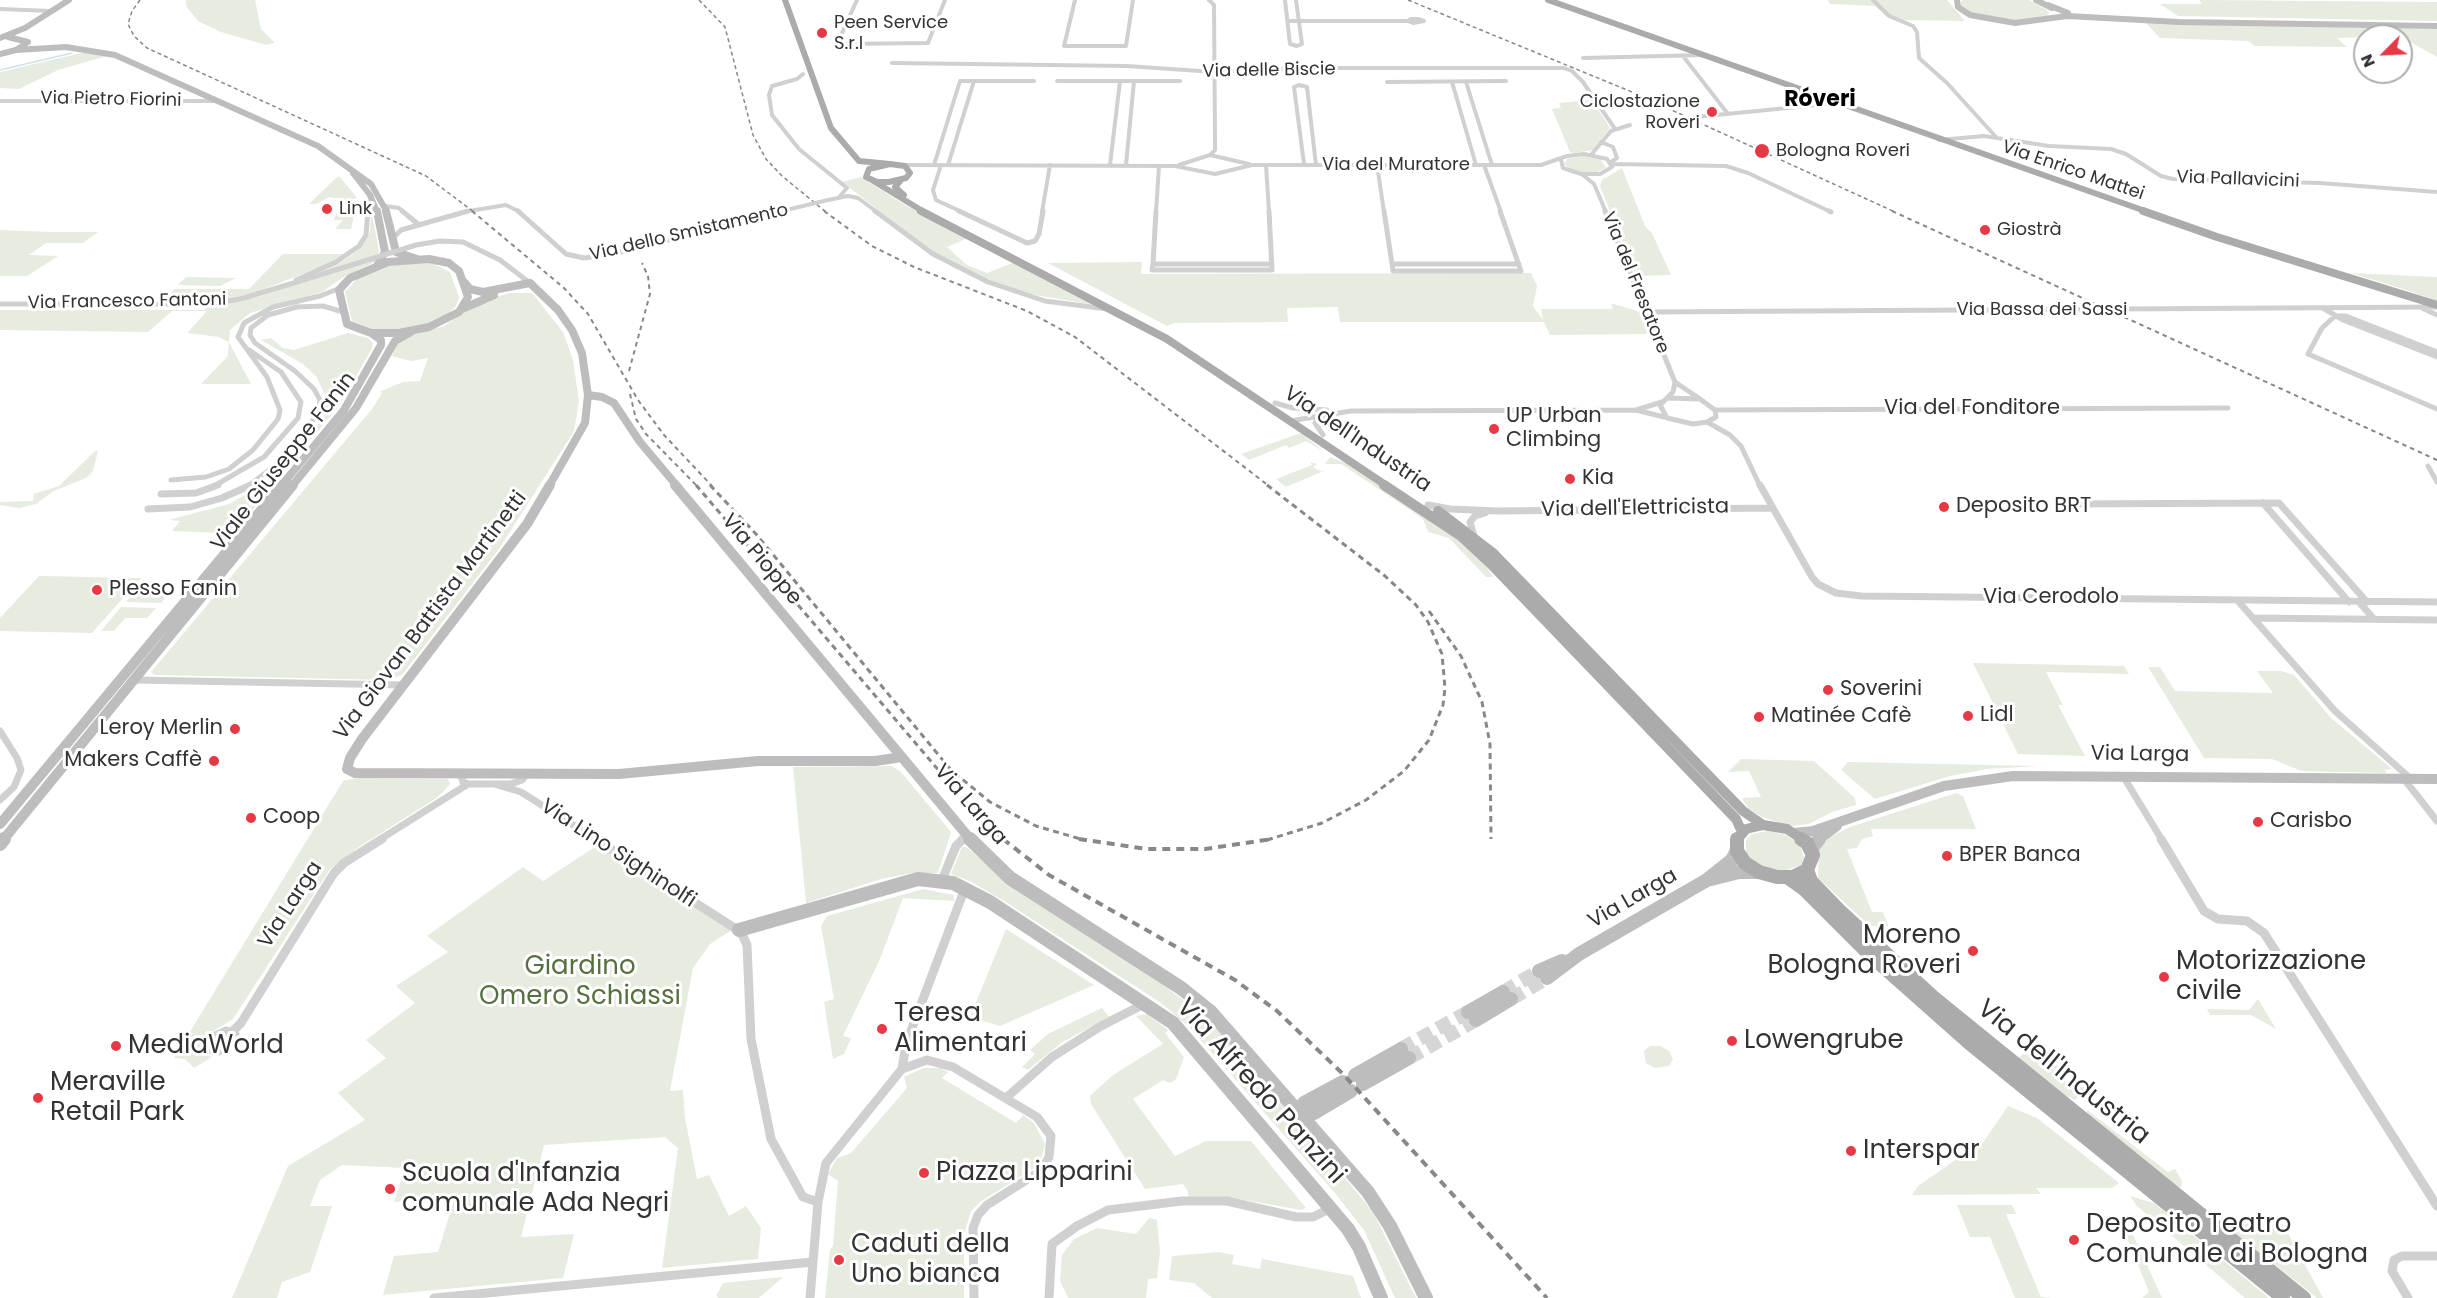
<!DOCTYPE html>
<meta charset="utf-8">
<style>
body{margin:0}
#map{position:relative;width:2437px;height:1298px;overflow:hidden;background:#fff;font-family:Poppins,sans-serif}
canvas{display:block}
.north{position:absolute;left:2353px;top:24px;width:60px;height:60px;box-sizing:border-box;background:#fff;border:2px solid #adadad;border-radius:50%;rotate:246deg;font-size:16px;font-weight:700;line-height:24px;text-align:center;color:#333}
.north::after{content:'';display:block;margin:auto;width:21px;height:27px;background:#e63946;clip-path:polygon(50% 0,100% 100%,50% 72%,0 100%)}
</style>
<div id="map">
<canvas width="2437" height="1298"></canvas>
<div class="north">N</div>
</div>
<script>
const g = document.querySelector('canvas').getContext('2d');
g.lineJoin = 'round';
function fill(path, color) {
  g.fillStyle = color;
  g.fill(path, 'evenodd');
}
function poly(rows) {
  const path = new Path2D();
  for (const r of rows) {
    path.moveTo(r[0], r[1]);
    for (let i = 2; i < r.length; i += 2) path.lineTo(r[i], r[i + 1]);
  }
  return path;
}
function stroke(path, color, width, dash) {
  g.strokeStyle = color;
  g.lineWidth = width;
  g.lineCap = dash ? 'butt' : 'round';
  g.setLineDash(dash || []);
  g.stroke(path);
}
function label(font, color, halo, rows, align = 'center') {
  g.font = font + ' Poppins,sans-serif';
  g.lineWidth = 6;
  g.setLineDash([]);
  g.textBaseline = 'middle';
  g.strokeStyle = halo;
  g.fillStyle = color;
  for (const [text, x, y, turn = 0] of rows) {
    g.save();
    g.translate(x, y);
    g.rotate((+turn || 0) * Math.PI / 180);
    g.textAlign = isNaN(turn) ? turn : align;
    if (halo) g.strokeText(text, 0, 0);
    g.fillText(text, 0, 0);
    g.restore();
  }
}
fill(poly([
 [186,0,255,0,261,29,275,43,266,45,221,32,198,21,186,6],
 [1828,0,1947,0,1965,21,1898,20,1888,17,1875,6,1830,4],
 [1962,0,2029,0,2046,9,2049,13,2046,17,2025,22,1972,14,1960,6],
 [2199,0,2437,2,2437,21,2178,16,2160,4,2202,4],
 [2146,23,2437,29,2437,57,2407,40,2401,40,2401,36,2337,38,2347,47,2255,46,2248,41,2160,38],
 [86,52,107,56,58,70,19,89,0,88,0,72],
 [1592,100,1610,128,1593,150,1574,153,1570,152,1552,109,1561,108,1559,103],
 [1583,156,1601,160,1606,168,1597,172,1583,173,1570,169,1564,164,1567,159],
 [1622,168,1645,226,1652,233,1671,275,1636,276,1600,186,1602,180],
 [337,177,340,177,357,198,347,200,329,197,316,204,309,204],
 [861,177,905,205,968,238,947,247,967,265,987,273,1015,262,1102,306,1028,294,991,281,933,252,842,182],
 [357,201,351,229,335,229,343,220,333,220,337,213,347,202],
 [371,209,379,251,375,262,345,276,322,292,250,313,230,330,229,342,251,384,201,384,228,356,228,352,229,342,219,337,187,333,207,311,172,311,148,332,0,330,0,310,204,310,208,307,261,296,341,262,353,254,364,243,370,232],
 [0,230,51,232,98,232,83,243,46,243,29,255,58,256,27,276,0,276],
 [283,254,345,254,330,263,252,294,214,301,163,301,174,289,249,289],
 [1142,262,1141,274,1531,273,1537,286,1533,306,1543,320,1541,309,1613,309,1611,304,1614,304,1640,312,1649,334,1550,335,1544,322,1340,322,1338,307,1287,308,1288,322,1174,323,1167,326,1048,263],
 [432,263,450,272,459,297,456,306,448,314,422,326,402,329,370,329,352,321,345,292,357,279,381,268,398,264],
 [2351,273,2437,277,2437,301,2403,289],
 [186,277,233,278,236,278,220,286,178,285],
 [510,293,532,293,563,332,573,360,579,401,574,431,499,549,402,675,389,680,155,675,151,672,372,409,382,393,379,392,403,382,420,381,428,358,411,361,392,356,397,344,409,336,444,326,478,302],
 [348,333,368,338,373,343,372,348,339,406,315,435,309,434,322,420,327,399,316,376,303,364,261,340,271,338,283,348,294,350],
 [1301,433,1323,451,1306,441,1289,448,1286,445,1249,460,1241,454],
 [308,437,313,437,246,518,241,518,233,528,221,533,172,531,180,521,169,520,229,504,271,480],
 [95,451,98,451,93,471,86,478,54,491,36,504,19,508,0,505,0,502,33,501,34,494,59,486],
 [1330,457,1348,464,1460,541,1483,561,1493,577,1486,577,1449,538,1428,532,1423,519,1407,508,1341,464,1325,464],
 [1310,462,1317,464,1313,467,1320,471,1326,470,1286,487,1276,479,1312,465],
 [39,576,141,578,92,633,0,631,0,618],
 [144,581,157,581,147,593,168,594,161,603,126,602],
 [121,607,156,608,147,618,125,618,114,631,101,631],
 [1973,663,2124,666,2129,674,2046,672,2063,705,2058,705,2085,756,2018,754],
 [2148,667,2160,667,2175,691,2273,693,2257,671,2281,671,2294,675,2331,718,2392,769,2384,770,2387,773,2302,771,2272,759,2204,758],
 [1741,759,1814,761,1855,798,1856,805,1832,812,1809,824,1791,826,1762,817,1748,808,1742,798,1761,797,1749,771,1728,772],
 [1848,762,2039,766,1987,769,1950,776,1875,799,1841,770],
 [891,766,900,771,951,832,938,873,912,873,881,879,806,903,793,767],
 [358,778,448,779,450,784,438,797,359,847,330,869,233,1019,207,1035,203,1041,201,1053,212,1057,194,1068,185,1059,174,1058,343,781],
 [1956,793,1963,796,1976,829,1871,829,1873,836,1862,839,1857,848,1847,849,1872,912,1883,912,1889,927,1870,926,1818,878,1819,847,1828,838,1850,827],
 [1768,831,1786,835,1800,845,1804,858,1801,865,1781,872,1763,867,1753,861,1746,853,1746,840,1752,834],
 [604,841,732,930,710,944,693,968,670,1091,683,1090,685,1118,697,1179,709,1175,729,1216,746,1206,761,1228,758,1259,662,1268,678,1148,665,1137,544,1145,521,1237,574,1234,563,1278,383,1295,394,1256,438,1252,455,1197,394,1202,405,1168,342,1165,320,1180,310,1206,332,1206,310,1272,282,1282,277,1298,232,1298,288,1166,365,1120,338,1093,386,1058,366,1040,415,1003,396,986,448,952,427,936,523,867,543,881],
 [962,847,966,847,1016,889,1148,973,1212,1023,1287,1107,1373,1212,1416,1298,1395,1298,1364,1230,1335,1193,1190,1028,1161,1003,1004,901,970,881,951,874],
 [923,889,954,895,954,901,903,898,880,959,843,1036,851,1038,844,1054,833,1059,824,1002,834,999,821,926,827,916],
 [1006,929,1014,934,1094,985,1000,1026,970,1017],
 [2258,999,2276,1029,2251,1015,2210,1015,2207,1009,2249,1010],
 [1102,1008,1109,1017,1061,1043,1028,1070,1022,1067,1035,1054,1030,1050,1048,1034],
 [1147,1014,1168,1030,1165,1033,1184,1057,1176,1079,1170,1083,1163,1080,1133,1099,1175,1156,1206,1141,1251,1141,1306,1208,1301,1210,1228,1197,1188,1199,1188,1192,1183,1184,1145,1189,1091,1104,1090,1096,1113,1075,1163,1044,1136,1016],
 [1650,1046,1660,1046,1669,1051,1673,1059,1669,1066,1655,1068,1646,1063,1644,1051],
 [2027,1052,2056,1063,2068,1087,2084,1087,2084,1091,2075,1100,2064,1095,2017,1058],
 [923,1068,941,1068,948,1072,942,1078,1016,1123,1023,1115,1034,1123,1045,1144,1042,1157,1034,1168,980,1202,971,1211,964,1234,964,1298,825,1298,830,1250,833,1246,838,1181,828,1174,837,1158,851,1153,907,1088,904,1077],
 [2008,1106,2037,1118,2119,1183,2112,1188,2036,1188,2041,1194,1912,1195,1918,1186,1964,1154,1968,1157,1978,1150],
 [2087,1110,2168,1172,2175,1169,2182,1181,2181,1188,2172,1184,2088,1115],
 [2130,1196,2154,1203,2269,1298,2245,1298,2137,1206],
 [1957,1205,2012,1205,2016,1214,2006,1214,2041,1297,2052,1298,2015,1298,1990,1237,1970,1237],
 [1149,1218,1157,1220,1160,1251,1157,1278,1148,1279,1146,1298,1068,1298,1060,1281,1062,1255,1074,1239,1097,1228,1136,1234],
 [2126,1219,2162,1298,2142,1298,2149,1292,2124,1230],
 [2224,1224,2283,1224,2323,1298,2317,1298],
 [1219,1252,1234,1255,1232,1264,1260,1269,1262,1259,1353,1276,1361,1298,1212,1298,1194,1283,1169,1280,1172,1256],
 [783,1277,759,1298,719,1298,716,1296,723,1283]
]), '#e6ecdf');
stroke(poly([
 [0,70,72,53]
]), '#cfe2ee', 1.5);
stroke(poly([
 [1503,992,1539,971],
 [1511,999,1547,978],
 [1401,1049,1468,1012],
 [1409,1058,1476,1020]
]), '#d6d6d6', 14, [14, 7]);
stroke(poly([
 [857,0,837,44,928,43,945,0],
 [1075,0,1064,46,1126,46,1133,0],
 [1209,0,1214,5,1215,140,1215,150,1210,155],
 [1285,0,1290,44,1297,46,1302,44,1296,0],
 [1873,0,1889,16,1913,26,1917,32,1919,58,1947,83,1996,137],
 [0,9,51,11],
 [1411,19,1418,19,1424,21,1413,23,1408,21,1411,19],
 [1287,21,1408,21],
 [1683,56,1728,114],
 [1583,58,1703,55],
 [892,63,1127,66,1214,72,1309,68,1564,68,1572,71,1583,82,1615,129],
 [803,74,797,79,772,86,769,95,772,115,799,149,847,188,840,196],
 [974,81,1034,81],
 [1057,81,1180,81],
 [1387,82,1506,81],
 [1452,82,1476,165],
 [1466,82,1492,165],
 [0,101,216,101],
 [1696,117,1838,103],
 [1939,140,1984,136,2049,146,2111,149,2126,154,2161,176,2173,179,2320,183,2437,192],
 [1601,142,1613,147,1617,158,1611,162],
 [1591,155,1611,131,1630,125],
 [1304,164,1294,87,1299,85,1307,87,1316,165],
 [1612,164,1726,166,1748,173,1831,212],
 [901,165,1175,166,1215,174,1252,165,1541,165,1567,156,1584,154,1607,159,1612,167,1600,174,1581,174,1563,168,1561,160],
 [934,165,960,81,974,81,948,165],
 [941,165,933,190,936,200,962,212],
 [1110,165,1120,81],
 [1126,165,1134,81],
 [1179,165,1210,155,1249,164],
 [1266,165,1269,212],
 [1377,165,1384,212],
 [1484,165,1501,212],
 [1583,175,1594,184,1606,212],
 [828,200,848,196,858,198,877,212],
 [385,206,399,208,404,212],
 [368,212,370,195],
 [463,212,506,205,520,212],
 [1042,212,1050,165],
 [1156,212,1159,166]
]), '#d0d0d0', 4);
stroke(poly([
 [402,211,418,224],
 [518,211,566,254,584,258,612,254],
 [875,211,933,254,988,282,1045,301,1107,309],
 [959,211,1027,243,1035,241,1039,234,1043,211],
 [1156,211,1153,264,1272,264],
 [1384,211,1392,264,1519,264],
 [1605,211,1675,382,1700,399],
 [1829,211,1831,212],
 [393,238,401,230,468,211],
 [500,260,530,283],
 [1153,264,1152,270,1272,270,1269,211],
 [1392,264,1393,271,1521,271,1500,211],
 [296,280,336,262,359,246,366,235,368,211],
 [0,304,212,304,244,298,300,281],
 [2323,308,2343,320,2437,357],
 [2422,308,2437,315],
 [1646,312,2437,307],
 [2437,352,2346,316,2335,316,2322,328,2308,354,2437,409],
 [1668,398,1700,399,1715,410,1716,417,1707,422,1693,424,1667,418,1660,405,1673,392,1675,382],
 [1662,402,1636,410,1664,417],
 [1275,403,1293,408,1327,410],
 [1715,410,2228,408],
 [1320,416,1315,423,1323,435],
 [1290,421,1351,411,1636,410],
 [1707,422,1730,435,1741,446,1760,486],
 [2428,466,2437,482],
 [171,480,206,477,229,469,253,450,278,419,280,410,267,377,238,337,244,323,273,307,320,296,340,288],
 [214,486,264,457,298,418,301,402,281,372,249,350],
 [248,486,276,465,318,414,320,400,314,389,295,371,255,343,250,335,251,328,268,315,297,307,323,306,343,312]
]), '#d0d0d0', 5);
stroke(poly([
 [1760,485,1812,577,1818,584,1836,593,1861,596,2437,602],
 [161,494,196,493,218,485],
 [2263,503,2349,602],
 [2063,504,2279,503,2367,602],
 [1428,505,1450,509,1498,511,1773,508],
 [148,509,190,507,222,498,251,485],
 [1474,536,1470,522,1475,516,1485,513],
 [2238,601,2335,711,2411,779],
 [2359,602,2374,619],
 [2253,618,2437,620],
 [134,680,404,685],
 [0,731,17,758,21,770,14,787,0,800],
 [461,775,463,782,468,784,511,784,522,780,526,775],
 [2123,776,2162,840],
 [2404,779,2437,821],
 [494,784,521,792,597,840],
 [379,840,468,784],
 [962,840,966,836]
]), '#d0d0d0', 7);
stroke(poly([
 [595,839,741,932,747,945,751,1039,771,1139,803,1197,818,1202],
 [2161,839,2204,911,2218,919,2247,921,2264,933,2437,1206],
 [942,880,956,846,963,839],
 [226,1031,235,1034,231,1044,218,1051,209,1049,207,1044,211,1038,226,1031],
 [232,1032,241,1023,334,873,344,863,382,839],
 [902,1069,927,1060,953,1067,1037,1117,1051,1136,1049,1157,1042,1170,987,1205,978,1215,973,1228,974,1298],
 [1006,1098,1052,1057,1101,1026,1144,1004],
 [434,1298,813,1262],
 [810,1298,818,1202,826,1163,902,1069,906,1044,965,888],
 [1049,1298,1052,1244,1077,1226,1108,1210,1182,1201,1227,1201,1296,1217,1313,1217,1331,1208],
 [2408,1298,2392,1271,2394,1260,2402,1256,2437,1256]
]), '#d0d0d0', 9);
stroke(poly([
 [1957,0,1958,7,1970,15,2015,23,2067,16,2179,22,2437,26],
 [2036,0,2052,8],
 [2048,5,2068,13],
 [0,38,25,28,69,0],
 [16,50,66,47,115,55,318,146,371,184,387,212],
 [0,54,16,50,28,42,8,37],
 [353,173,370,195,377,212]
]), '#bdbdbd', 6);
stroke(poly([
 [377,211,385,252,378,264],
 [386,211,396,252,417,259],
 [429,259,449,263,459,271,468,297,459,312,429,327,399,333,371,333,347,324,339,290,350,278,388,262,429,259],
 [463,281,470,289,483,292,530,283,558,310,572,330,582,353,588,395,585,423,549,486],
 [462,309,494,295],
 [588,395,602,397,614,403,640,442,677,486],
 [281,486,344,410,381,345,381,340,371,333],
 [292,486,356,408,395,341,414,330]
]), '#bdbdbd', 8);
stroke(poly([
 [550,485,527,524,362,739,350,758,347,769,355,773,619,774,758,761,875,761,902,757],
 [675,485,971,840],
 [0,824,282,485],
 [1794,833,1813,831,1944,786,2013,776,2437,779],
 [3,840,293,485],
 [1818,840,1837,826]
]), '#bdbdbd', 10);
stroke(poly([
 [970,839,1010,878,1181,988,1211,1012,1368,1192,1390,1226,1426,1298],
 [0,844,4,839],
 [1811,849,1819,839],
 [1711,879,1739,872,1757,872],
 [739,930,918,879,953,883,990,902,1173,1023,1348,1229,1359,1247,1381,1298],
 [1539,971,1562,961],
 [1547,978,1579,954,1707,880,1732,860,1737,851],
 [1468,1012,1503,992],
 [1476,1020,1511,999],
 [1355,1075,1401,1049],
 [1363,1084,1409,1058],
 [1301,1113,1314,1113,1351,1091],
 [1301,1113,1304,1103,1343,1082]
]), '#bdbdbd', 14);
stroke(poly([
 [785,0,831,128,859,161,890,164],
 [1548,0,2148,212],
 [890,164,905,166,910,173,906,178,889,182,877,182,866,177,869,169,890,164],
 [872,180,924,212],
 [901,180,895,187,904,195]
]), '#ababab', 6);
stroke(poly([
 [921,211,1167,339,1387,486],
 [2143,211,2217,237,2437,305]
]), '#ababab', 8);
stroke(poly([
 [1384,485,1461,536,1491,564,1736,819,1742,832],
 [1438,511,1493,553,1743,811,1763,825],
 [1737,840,1746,829,1763,825,1787,829,1803,840]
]), '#ababab', 10);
stroke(poly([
 [1737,839,1737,851,1745,863,1759,872,1777,877,1793,877,1807,870,1813,855,1807,843,1801,839],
 [1807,870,1811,881,1841,912,1933,997,2304,1298],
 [1787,877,1804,889,1870,955,1968,1042,2283,1298]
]), '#ababab', 14);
stroke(poly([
 [140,0,132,11,128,24,134,36,147,48,426,176,474,212],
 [699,0,725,27,753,135,766,159,782,176,826,212],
 [1408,0,1632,92,1895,212]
]), '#888', 1.5, [4, 3]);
stroke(poly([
 [472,211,564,288,588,314,638,400,664,435,712,486],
 [824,211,872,246,914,267,1027,311,1075,337,1269,486],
 [1892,211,2437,460],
 [629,371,650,294,648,276,642,263],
 [630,394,636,419,646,434,697,486]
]), '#888', 2, [4.5, 4]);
stroke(poly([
 [696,485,969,806,1004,840],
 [710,485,756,534,951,770,990,802,1036,826,1084,840],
 [1267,485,1385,576,1416,605,1428,622,1442,654,1445,688,1443,705,1429,740,1404,771,1366,800,1322,823,1267,840],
 [1429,611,1461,656,1482,702,1490,744,1491,839]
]), '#888', 3, [6, 4.5]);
stroke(poly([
 [1003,839,1049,875,1235,980,1277,1011,1343,1074,1547,1298],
 [1079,839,1147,849,1205,849,1272,839]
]), '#888', 4, [8, 6]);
stroke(poly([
 [778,212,828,200]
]), '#d0d0d0', 4);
stroke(poly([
 [612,254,784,211],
 [300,281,416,245,440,241,463,242,500,260]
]), '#d0d0d0', 5);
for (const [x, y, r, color] of [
 [822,33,6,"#e63946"],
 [1712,112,6,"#e63946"],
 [1762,151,8,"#e63946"],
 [327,209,6,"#e63946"],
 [1985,230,6,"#e63946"],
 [1494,429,6,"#e63946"],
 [1570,479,6,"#e63946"],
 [1944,507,6,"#e63946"],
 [97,590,6,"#e63946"],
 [1828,690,6,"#e63946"],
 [1968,716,6,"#e63946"],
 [1759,717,6,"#e63946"],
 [235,729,6,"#e63946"],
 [214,761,6,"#e63946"],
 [251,818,6,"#e63946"],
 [2258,822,6,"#e63946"],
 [1947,856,6,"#e63946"],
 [1973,951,6,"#e63946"],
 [2164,977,6,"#e63946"],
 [882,1029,6,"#e63946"],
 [1732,1041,6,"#e63946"],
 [116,1046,6,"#e63946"],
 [38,1098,6,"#e63946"],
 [1851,1151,6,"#e63946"],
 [924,1173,6,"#e63946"],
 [390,1189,6,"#e63946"],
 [2074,1240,6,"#e63946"],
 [839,1260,6,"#e63946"]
]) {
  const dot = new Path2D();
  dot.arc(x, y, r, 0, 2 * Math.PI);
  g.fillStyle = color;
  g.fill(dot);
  stroke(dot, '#fff', 2);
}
label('18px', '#333', '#fff', [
 ["Peen Service",834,23],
 ["S.r.l",834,44],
 ["Ciclostazione",1700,102,"right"],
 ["Roveri",1700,123,"right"],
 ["Bologna Roveri",1776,151],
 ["Link",339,209],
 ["Giostrà",1997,230]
], 'left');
label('18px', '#333', '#fff', [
 ["Via delle Biscie",1269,71,-1],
 ["Via Pietro Fiorini",111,100,1],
 ["Via del Muratore",1396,165],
 ["Via Enrico Mattei",2073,171,19],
 ["Via Pallavicini",2238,180,2],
 ["Via dello Smistamento",689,233,-13],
 ["Via del Fresatore",1635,283,68],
 ["Via Francesco Fantoni",127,302,-1],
 ["Via Bassa dei Sassi",2042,310]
]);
label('21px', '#333', '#fff', [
 ["Via del Fonditore",1972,409],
 ["Via dell'Industria",1357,440,34],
 ["Viale Giuseppe Fanin",284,462,-52],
 ["Via dell'Elettricista",1635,509,-1],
 ["Via Pioppe",761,560,50],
 ["Via Cerodolo",2051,598],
 ["Via Giovan Battista Martinetti",431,616,-53],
 ["Via Larga",2140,755,1],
 ["Via Larga",970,805,49],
 ["Via Lino Sighinolfi",618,854,33],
 ["Via Larga",1633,899,-30],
 ["Via Larga",291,905,-57]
]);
label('21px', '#333', '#fff', [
 ["UP Urban",1506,417],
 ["Climbing",1506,441],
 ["Kia",1582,479],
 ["Deposito BRT",1956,507],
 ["Plesso Fanin",109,590],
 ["Soverini",1840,690],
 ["Lidl",1980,716],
 ["Matinée Cafè",1771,717],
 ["Leroy Merlin",223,729,"right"],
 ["Makers Caffè",202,761,"right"],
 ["Coop",263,818],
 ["Carisbo",2270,822],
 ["BPER Banca",1959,856]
], 'left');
label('bold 22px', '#000', '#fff', [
 ["Róveri",1820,100]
]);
label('26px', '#333', '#fff', [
 ["Moreno",1961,936,"right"],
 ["Bologna Roveri",1961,966,"right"],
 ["Motorizzazione",2176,962],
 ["civile",2176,992],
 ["Teresa",894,1014],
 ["Alimentari",894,1044],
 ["Lowengrube",1744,1041],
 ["MediaWorld",128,1046],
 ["Meraville",50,1083],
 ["Retail Park",50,1113],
 ["Interspar",1863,1151],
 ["Piazza Lipparini",936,1173],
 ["Scuola d'Infanzia",402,1174],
 ["comunale Ada Negri",402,1204],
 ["Deposito Teatro",2086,1225],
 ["Comunale di Bologna",2086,1255],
 ["Caduti della",851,1245],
 ["Uno bianca",851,1275]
], 'left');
label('26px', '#56703f', '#fff', [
 ["Giardino",580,967],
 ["Omero Schiassi",580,997]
]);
label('26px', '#333', '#fff', [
 ["Via dell'Industria",2063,1073,39],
 ["Via Alfredo Panzini",1260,1092,48]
]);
</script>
